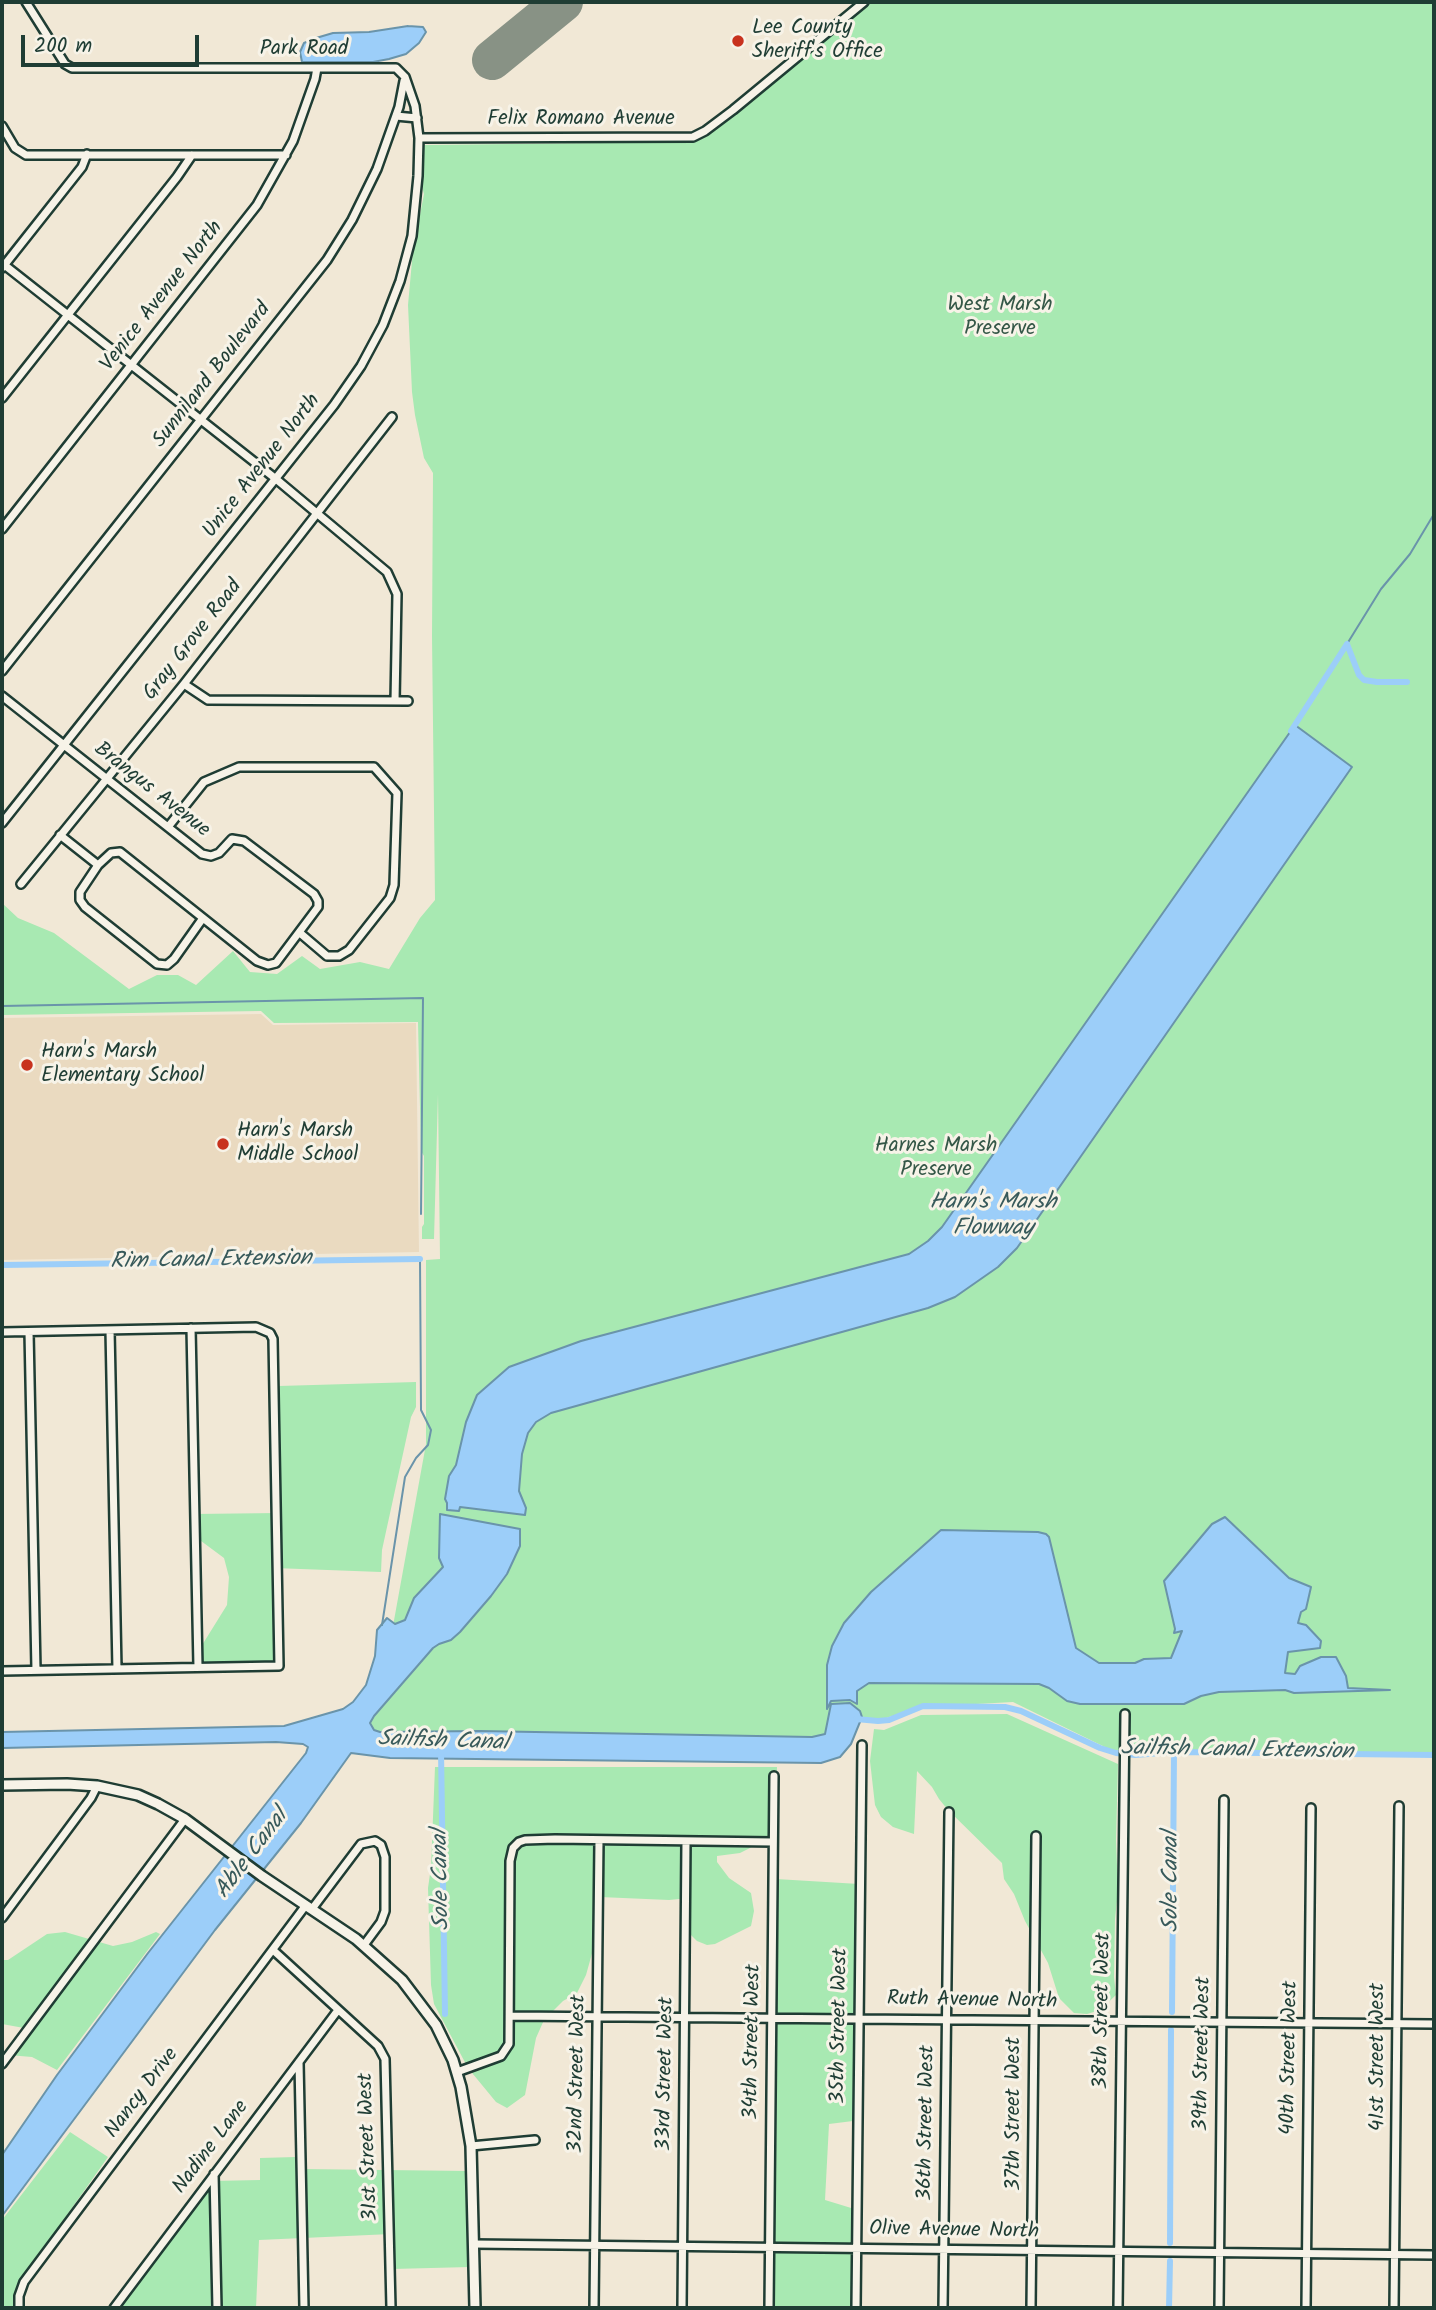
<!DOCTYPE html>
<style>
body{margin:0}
#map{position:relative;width:1436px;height:2310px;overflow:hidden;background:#f1e8d6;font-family:Kalam,sans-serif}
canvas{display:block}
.frame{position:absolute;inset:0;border:4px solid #1f3d34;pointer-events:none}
.scale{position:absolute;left:21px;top:35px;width:178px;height:32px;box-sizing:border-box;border:4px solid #1f3d34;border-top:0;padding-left:9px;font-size:21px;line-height:24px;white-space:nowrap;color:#1f3d34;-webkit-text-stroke:5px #f7f3e8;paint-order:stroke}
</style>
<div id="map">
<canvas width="1436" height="2310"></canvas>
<div class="frame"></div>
<div class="scale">200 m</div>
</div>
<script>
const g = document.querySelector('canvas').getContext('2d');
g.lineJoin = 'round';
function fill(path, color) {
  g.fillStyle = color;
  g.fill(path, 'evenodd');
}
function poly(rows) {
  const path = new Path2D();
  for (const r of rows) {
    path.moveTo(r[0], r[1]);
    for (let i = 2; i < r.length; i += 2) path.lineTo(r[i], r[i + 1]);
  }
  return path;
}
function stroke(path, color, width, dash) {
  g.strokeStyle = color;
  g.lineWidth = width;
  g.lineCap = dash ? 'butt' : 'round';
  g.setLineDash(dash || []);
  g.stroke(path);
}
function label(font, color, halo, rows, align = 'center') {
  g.font = font + ' Kalam,sans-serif';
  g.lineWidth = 6;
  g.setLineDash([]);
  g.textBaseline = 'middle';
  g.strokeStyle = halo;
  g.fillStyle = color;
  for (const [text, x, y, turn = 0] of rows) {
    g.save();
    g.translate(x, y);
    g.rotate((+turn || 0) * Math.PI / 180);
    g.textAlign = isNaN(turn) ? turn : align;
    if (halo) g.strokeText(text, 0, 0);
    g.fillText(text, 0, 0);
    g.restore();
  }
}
fill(poly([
 [261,1014,273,1025,416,1023,419,1252,2,1260,2,1018]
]), '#eadac0');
fill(poly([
 [862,2,1434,2,1434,1755,1115,1752,1013,1702,921,1707,883,1719,837,1719,825,1744,345,1731,383,1681,426,1444,426,1260,440,1259,438,1094,434,1239,422,1239,422,1227,424,1224,424,1156,421,1151,418,1022,274,1023,261,1011,2,1015,2,903,18,918,54,933,129,989,157,975,178,975,196,985,233,951,250,972,277,974,302,956,320,969,360,962,389,969,420,918,435,900,432,636,433,473,424,458,415,415,412,392,408,305,413,250,424,194,419,176,414,167,419,142,425,145,687,142],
 [416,1382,416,1407,411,1417,382,1550,381,1572,274,1568,274,1661,197,1668,199,1650,227,1605,229,1577,224,1558,193,1535,193,1514,280,1513,279,1386],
 [1007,1714,1118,1764,1116,1840,1118,1891,1115,1919,1114,1977,1116,1995,1100,2010,1087,2014,1074,2013,1059,1998,1048,1963,1025,1921,1014,1894,1004,1879,1002,1863,948,1810,939,1799,932,1787,917,1771,914,1834,893,1827,881,1817,875,1805,870,1761,874,1729,884,1730,921,1715],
 [435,1767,777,1767,775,1822,772,1832,758,1844,740,1853,717,1856,717,1862,729,1878,751,1893,754,1911,751,1926,715,1944,707,1945,697,1941,690,1934,689,1898,669,1900,600,1897,598,1932,586,1975,577,1993,563,2001,544,2020,536,2038,525,2095,507,2108,496,2102,468,2068,434,2004,431,1985,428,1888,431,1867],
 [776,1879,859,1884,861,2120,829,2124,825,2200,861,2211,861,2308,773,2308],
 [65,1932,113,1946,132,1942,156,1932,160,1934,57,2070,32,2057,8,2055,24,2028,2,2024,2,1960,8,1960,47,1934],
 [70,2132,108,2157,21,2280,20,2308,2,2308,2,2220],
 [296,2157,301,2169,469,2171,470,2267,392,2269,391,2234,259,2240,256,2308,117,2308,210,2181,260,2180,260,2158]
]), '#a8e9b2');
const water = poly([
 [408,26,423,27,426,32,419,43,406,54,389,59,373,62,302,62,300,52,304,43,316,38,333,33,369,32,408,26],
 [1295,725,1352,767,1017,1248,998,1267,955,1297,928,1308,551,1413,536,1422,528,1433,522,1454,519,1491,526,1508,525,1515,460,1507,459,1511,447,1510,447,1503,445,1499,449,1476,456,1465,466,1422,477,1395,509,1367,581,1341,909,1254,928,1241,942,1227,1295,725],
 [440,1514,520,1529,520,1546,507,1574,491,1596,460,1632,451,1640,439,1644,433,1648,374,1716,370,1723,374,1730,380,1732,480,1731,812,1737,825,1734,831,1704,850,1703,860,1711,862,1717,851,1744,840,1757,821,1763,390,1758,351,1753,301,1823,215,1930,2,2216,2,2155,57,2075,148,1953,306,1753,308,1747,303,1744,276,1742,2,1748,2,1732,284,1726,343,1709,353,1702,366,1685,375,1656,377,1630,387,1618,395,1624,405,1620,414,1598,443,1567,439,1558,440,1514],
 [1225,1517,1289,1578,1311,1587,1306,1609,1301,1612,1298,1623,1306,1625,1321,1641,1320,1648,1288,1652,1285,1673,1295,1674,1300,1666,1321,1657,1336,1657,1346,1676,1348,1688,1390,1690,1294,1693,1285,1690,1219,1692,1201,1696,1184,1704,1080,1704,1067,1701,1049,1688,1039,1684,869,1683,857,1691,857,1704,850,1700,831,1701,827,1709,827,1665,832,1646,844,1623,871,1592,941,1530,1038,1532,1046,1534,1049,1537,1076,1648,1099,1663,1135,1663,1144,1659,1171,1658,1182,1631,1174,1633,1175,1629,1164,1581,1212,1524,1225,1517]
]);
fill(water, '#9ccef9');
stroke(water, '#6a94aa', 2);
stroke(poly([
 [1347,644,1381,589,1410,554,1434,514],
 [2,1006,423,998,421,1214],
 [382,1625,405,1477,416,1458,428,1445,431,1430,421,1410,420,1259]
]), '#6a94aa', 2);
stroke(poly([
 [1347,644,1359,675,1364,680,1377,682,1407,682],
 [1291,731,1347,644],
 [2,1265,420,1259],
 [856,1719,878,1721,889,1720,923,1706,1005,1707,1021,1711,1100,1748,1116,1753,1135,1755,1174,1752,1434,1755],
 [441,1751,445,2014],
 [1172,2012,1174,1752],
 [1170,2243,1171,2030],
 [1169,2308,1170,2261]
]), '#9ccef9', 6);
stroke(poly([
 [492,60,563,2]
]), '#889285', 40);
const minor = poly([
 [396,116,417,118],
 [2,126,15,148,26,155,286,155],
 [419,138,693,137,705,131,733,110,864,2],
 [2,263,276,479,387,572,397,594,395,701],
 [2,268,82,167,87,154],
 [2,398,177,177,192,155],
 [2,529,257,205,293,141,315,79,317,68],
 [2,671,327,260,352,220,377,169,399,107,404,81],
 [184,684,208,700,408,701],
 [2,696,202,854,211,856,219,853,232,839,244,841,314,894,318,901,318,907,276,963,268,965,257,961,120,852,111,853,98,865,60,835],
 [2,823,334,405,361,366,383,325,400,281,412,236,418,176,419,138,415,106,405,77,396,68,72,68,65,64,26,2],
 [168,827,204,782,239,767,374,767,397,793,394,885,390,898,349,950,339,956,327,956,300,933],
 [98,865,80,892,80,900,85,907,157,964,167,965,174,959,203,918],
 [21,884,184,684,392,417],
 [191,1328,198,1667],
 [110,1330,117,1669],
 [2,1332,256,1327,270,1333,273,1339,279,1666,2,1671],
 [29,1332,36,1670],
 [312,1909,361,1844,375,1841,381,1845,385,1857,385,1911,381,1922,364,1945],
 [2,1918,91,1798,97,1786],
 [273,1950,378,2046,385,2059,391,2308],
 [510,2016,1434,2024],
 [299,2062,304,2308],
 [2,2064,185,1819],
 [457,2072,501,2056,509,2044,510,1861,513,1848,519,1842,525,1840,555,1839,773,1842],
 [471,2146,535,2140],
 [214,2174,217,2308],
 [473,2244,1434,2255],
 [19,2308,19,2296,24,2282,306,1905],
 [114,2308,338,2010],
 [594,2308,599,1840],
 [682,2308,686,1841],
 [769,2308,774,1776],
 [856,2308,862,1745],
 [943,2308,949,1812],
 [1031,2308,1036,1836],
 [1118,2308,1125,1714],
 [1219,2308,1224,1800],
 [1306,2308,1311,1808],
 [1394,2308,1399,1806]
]);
const tertiary = poly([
 [2,1785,67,1784,97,1786,138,1795,158,1804,185,1819,262,1876,356,1939,402,1980,436,2025,453,2060,461,2087,471,2146,475,2308]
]);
stroke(minor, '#1f3d34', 12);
stroke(tertiary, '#1f3d34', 14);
stroke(minor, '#f7f3e8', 7);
stroke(tertiary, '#f7f3e8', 9);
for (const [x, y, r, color] of [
 [738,41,7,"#c8321e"],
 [27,1065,7,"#c8321e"],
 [223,1144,7,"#c8321e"]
]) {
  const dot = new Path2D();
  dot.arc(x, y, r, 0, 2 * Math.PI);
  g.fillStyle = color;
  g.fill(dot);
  stroke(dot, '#f7f3e8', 2.5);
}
label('21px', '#1f3d34', '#f7f3e8', [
 ["Lee County",752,29],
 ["Sheriff's Office",752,53],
 ["Harn's Marsh",41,1053],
 ["Elementary School",41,1077],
 ["Harn's Marsh",237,1132],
 ["Middle School",237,1156]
], 'left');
label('21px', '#1f3d34', '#f7f3e8', [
 ["Park Road",304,50],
 ["Felix Romano Avenue",581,120],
 ["Venice Avenue North",163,297,-52],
 ["Sunniland Boulevard",213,376,-52],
 ["Unice Avenue North",263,467,-52],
 ["Gray Grove Road",194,641,-52],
 ["Brangus Avenue",151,791,38],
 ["Ruth Avenue North",972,2002,1],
 ["38th Street West",1104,2011,-89],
 ["35th Street West",841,2026,-89],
 ["34th Street West",754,2042,-89],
 ["39th Street West",1204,2054,-89],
 ["41st Street West",1379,2057,-90],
 ["40th Street West",1291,2058,-89],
 ["32nd Street West",579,2074,-89],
 ["33rd Street West",667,2074,-89],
 ["Nancy Drive",143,2094,-53],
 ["37th Street West",1015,2114,-90],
 ["36th Street West",928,2123,-89],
 ["31st Street West",370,2147,-92],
 ["Nadine Lane",212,2148,-53],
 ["Olive Avenue North",954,2232,1]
]);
label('21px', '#345747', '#f7f3e8', [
 ["West Marsh",1000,306],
 ["Preserve",1000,330],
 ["Harnes Marsh",936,1147],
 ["Preserve",936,1171]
]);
label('italic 23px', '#385a5b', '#f7f3e8', [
 ["Harn's Marsh",993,1204],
 ["Flowway",993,1230],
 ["Rim Canal Extension",211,1262,-1],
 ["Sailfish Canal",443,1743,2],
 ["Sailfish Canal Extension",1237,1752,1],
 ["Able Canal",253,1855,-53],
 ["Sole Canal",443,1880,-91],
 ["Sole Canal",1173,1882,-90]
]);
</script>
